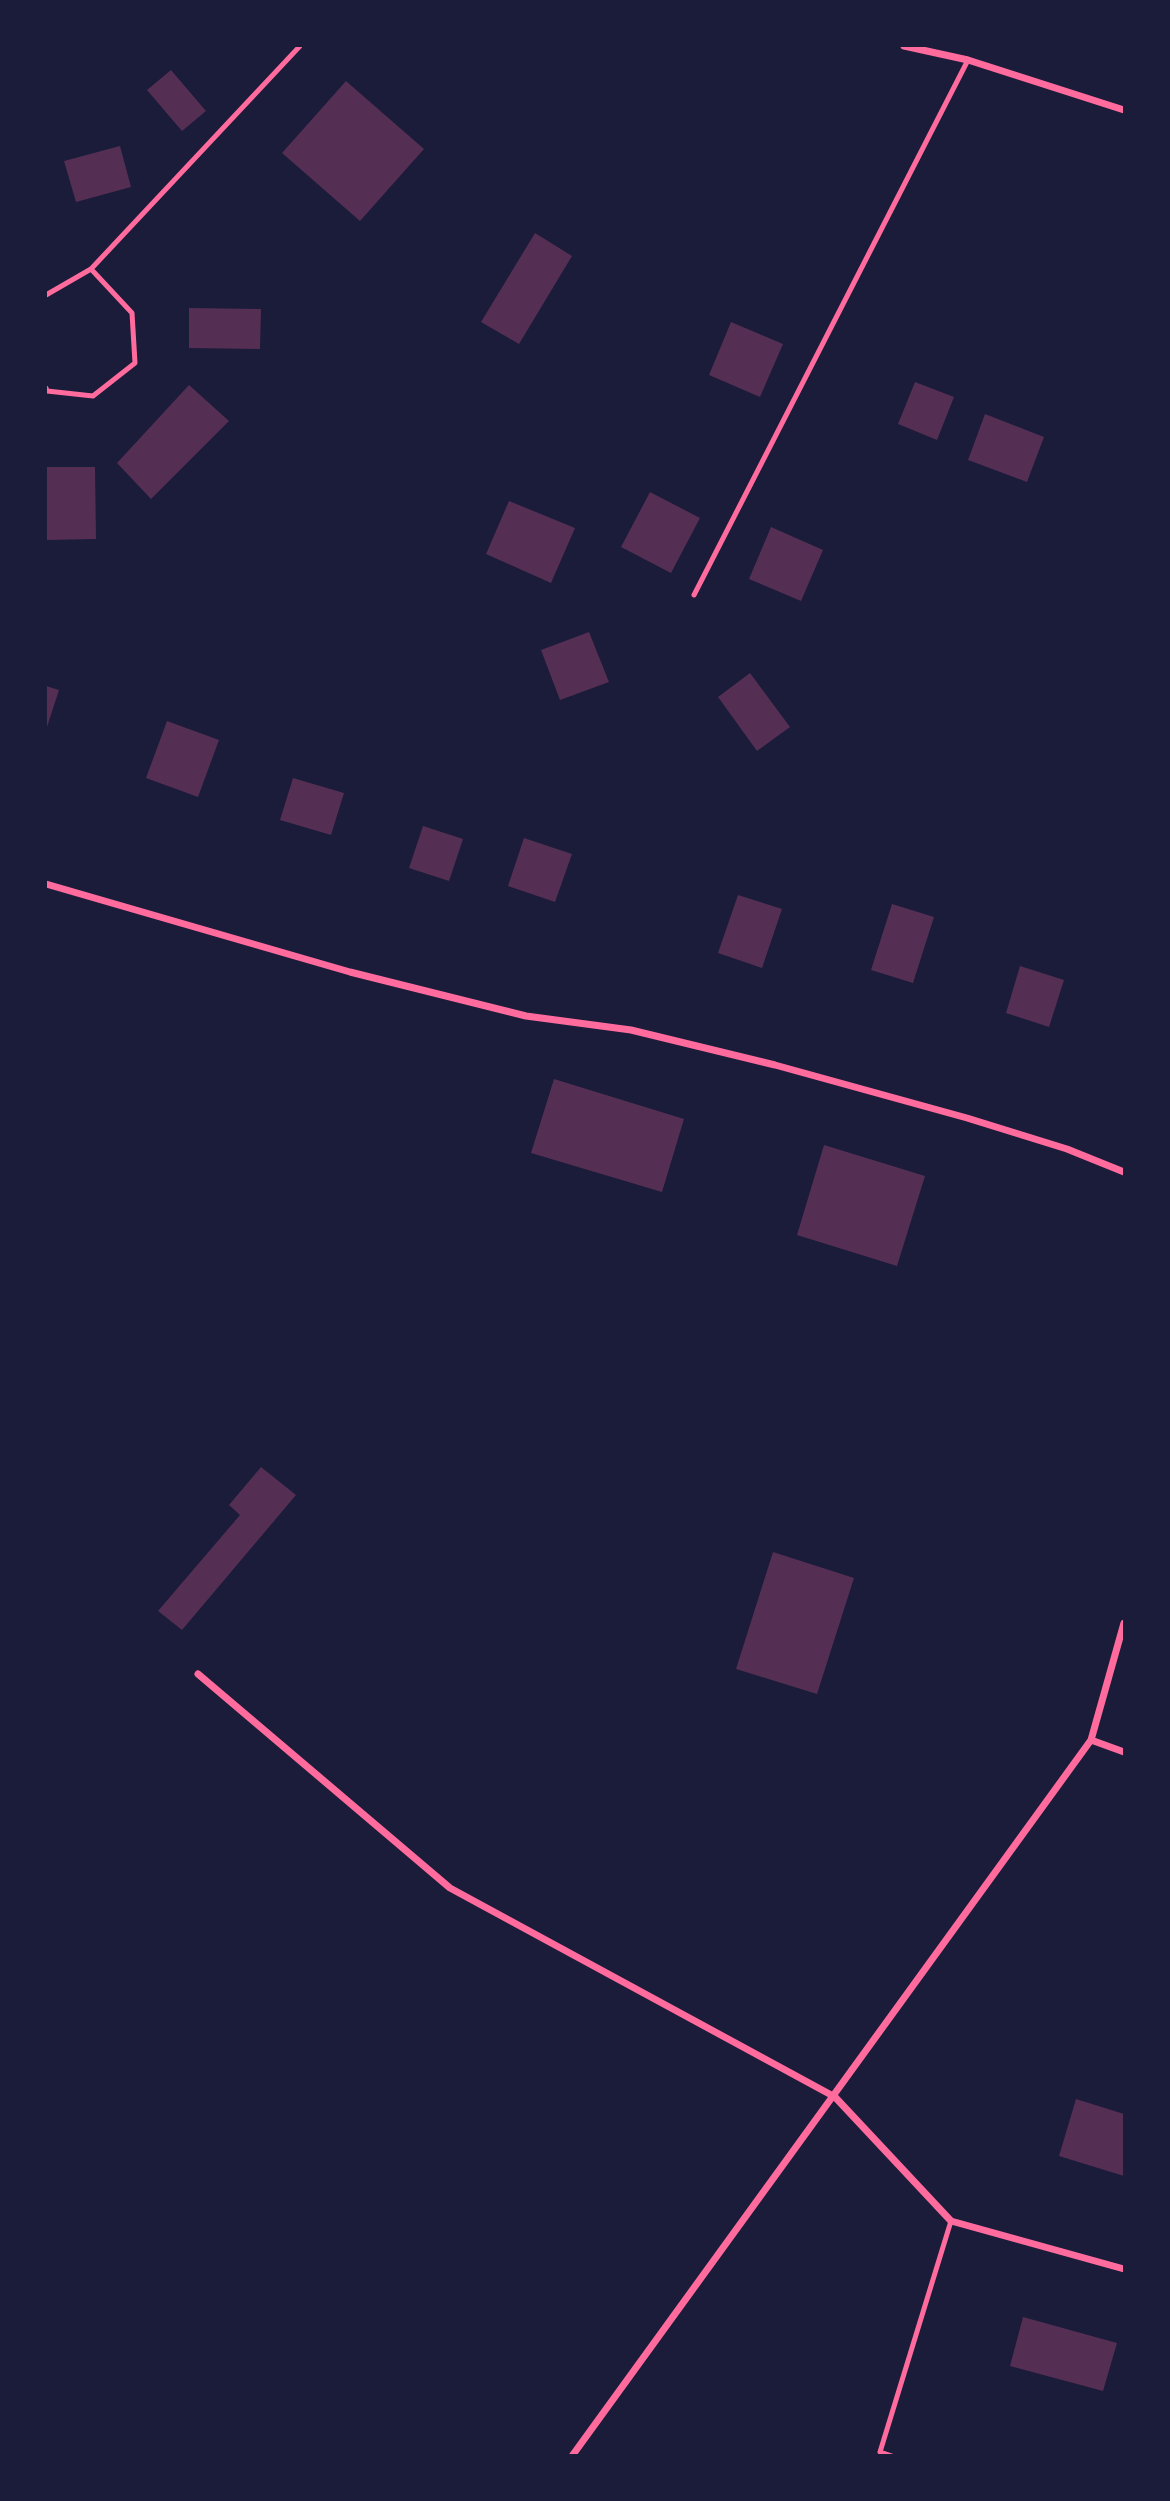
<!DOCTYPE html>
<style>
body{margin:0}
#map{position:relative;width:1170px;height:2501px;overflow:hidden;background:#1b1b3a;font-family:Commissioner,sans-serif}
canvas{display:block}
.frame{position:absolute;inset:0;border:47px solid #1b1b3a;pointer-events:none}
</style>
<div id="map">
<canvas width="1170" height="2501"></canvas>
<div class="frame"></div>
</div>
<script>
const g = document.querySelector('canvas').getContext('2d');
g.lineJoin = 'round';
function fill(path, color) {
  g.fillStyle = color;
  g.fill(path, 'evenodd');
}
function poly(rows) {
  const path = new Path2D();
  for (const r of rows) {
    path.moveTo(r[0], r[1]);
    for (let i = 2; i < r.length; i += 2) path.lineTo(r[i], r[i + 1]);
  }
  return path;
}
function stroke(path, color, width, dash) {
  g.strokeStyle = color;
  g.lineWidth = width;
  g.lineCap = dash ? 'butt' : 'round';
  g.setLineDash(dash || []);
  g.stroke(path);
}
fill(poly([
 [171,70,206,111,182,131,147,90],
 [346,81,424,149,360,221,282,153],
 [120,146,131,187,76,202,64,161],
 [535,233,572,256,519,344,481,322],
 [189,308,261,309,260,349,189,348],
 [731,322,783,344,760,397,709,375],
 [915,382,954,397,937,440,898,424],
 [189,385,229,421,151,499,117,463],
 [985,414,1044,437,1027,482,968,460],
 [46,467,95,467,96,539,46,540],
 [650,492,700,518,671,573,621,547],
 [509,501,575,528,551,583,486,554],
 [771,527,823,550,801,601,749,579],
 [589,632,609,682,560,700,541,650],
 [750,673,790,727,757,751,718,697],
 [46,686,59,690,46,730],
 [167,721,219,740,198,797,146,778],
 [293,778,344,793,331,835,280,820],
 [423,826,463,839,449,881,409,868],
 [524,838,572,854,555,902,508,886],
 [738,895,782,909,762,968,718,953],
 [892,904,934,917,913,983,871,970],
 [1020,966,1064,980,1049,1027,1006,1013],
 [554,1079,684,1119,662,1192,531,1153],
 [824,1145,925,1176,897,1266,797,1235],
 [261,1467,296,1495,182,1630,158,1611,240,1515,229,1505],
 [773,1552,854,1578,817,1694,736,1669],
 [1076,2099,1124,2114,1124,2176,1059,2156],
 [1023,2317,1117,2343,1103,2391,1010,2366]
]), '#542f53');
stroke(poly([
 [46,295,91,269,300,46],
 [46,388,47,391,93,396,135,363,132,313,91,269],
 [694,595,968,60],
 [892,2456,880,2452,951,2221]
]), '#ff6b9d', 5);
stroke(poly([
 [904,46,968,60,1124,110],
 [46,884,350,972,526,1016,631,1030,775,1065,967,1118,1067,1149,1124,1172],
 [198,1674,450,1888,835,2097,951,2221,1124,2269],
 [1091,1740,1124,1752],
 [572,2456,1091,1740,1124,1623]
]), '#ff6b9d', 7);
</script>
